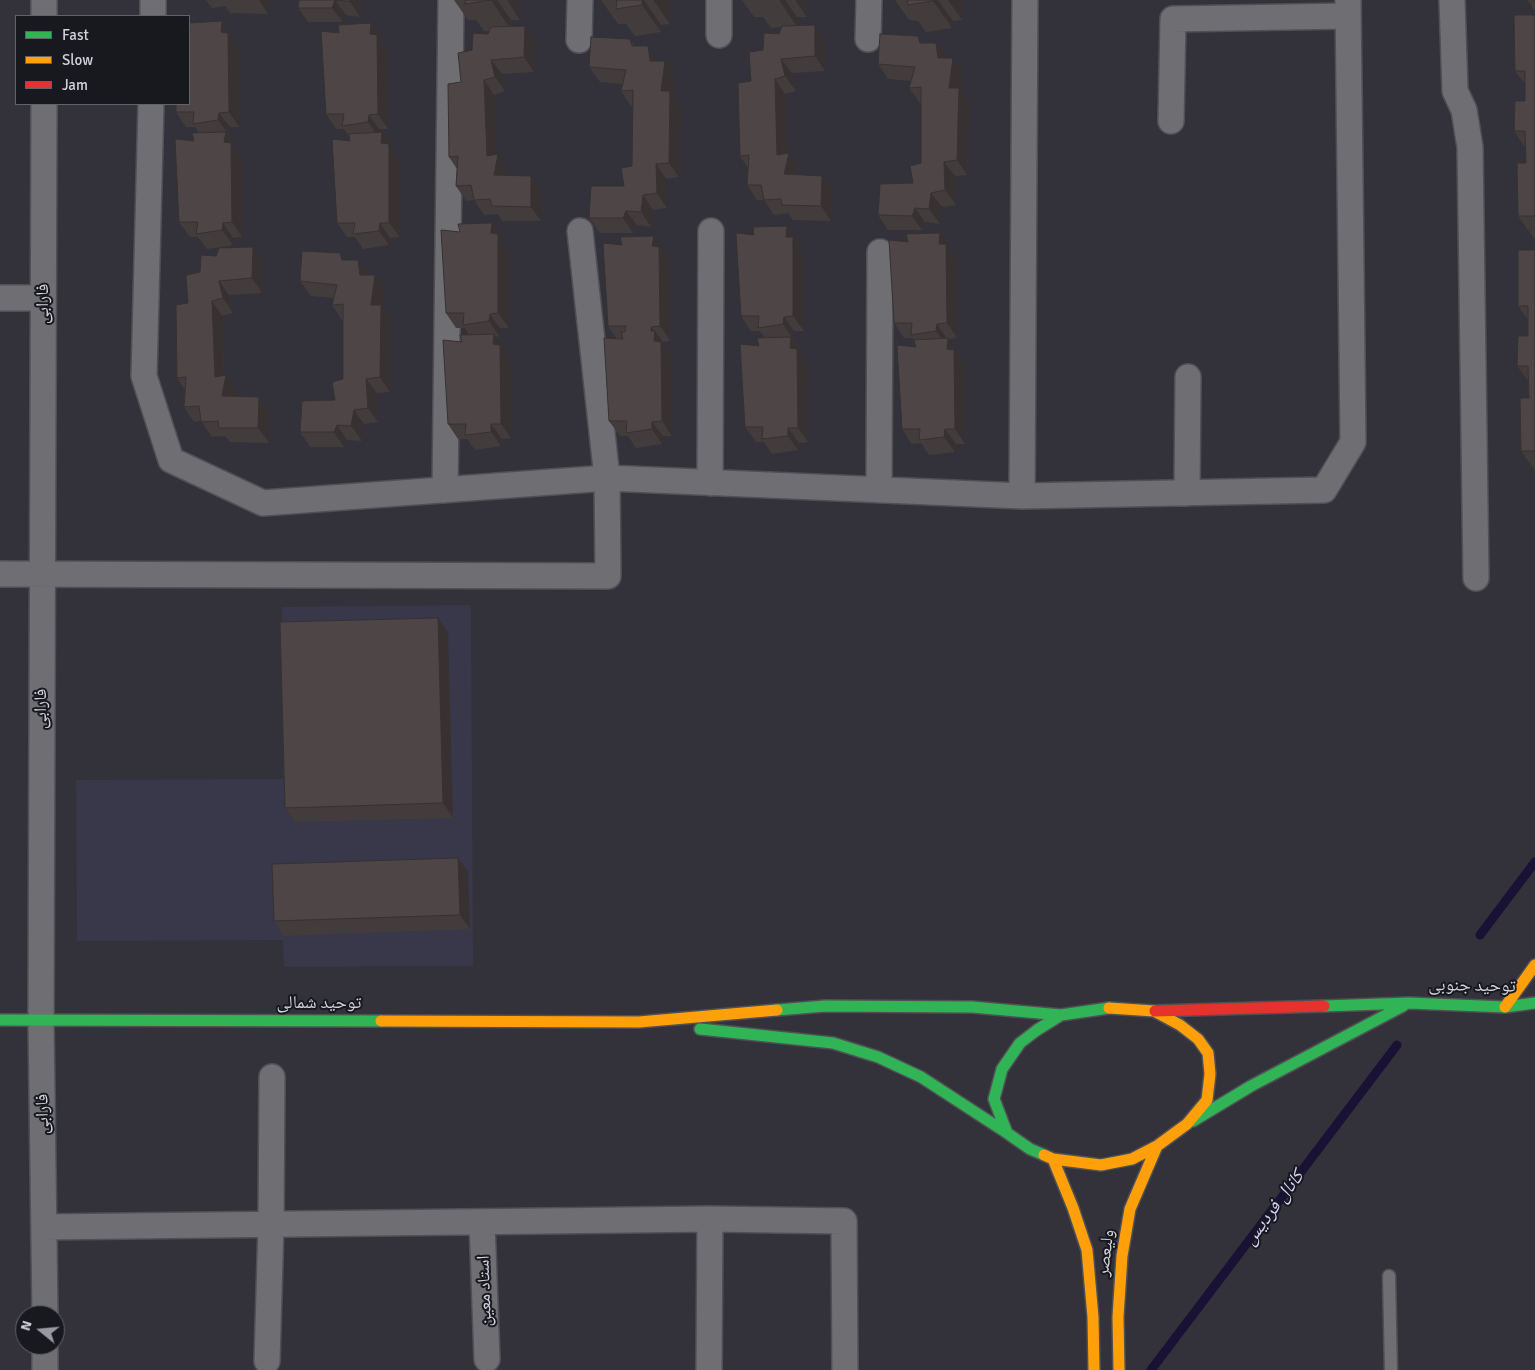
<!DOCTYPE html>
<meta charset="utf-8">
<style>
body{margin:0}
#map{position:relative;width:1535px;height:1370px;overflow:hidden;background:#33323a;font-family:Signika,sans-serif}
canvas{display:block}
.legend{position:absolute;left:15px;top:15px;width:175px;height:90px;box-sizing:border-box;background:#18181f;border:1px solid #62626a;margin:0;padding:6px 9px;list-style:none;font-size:15px;color:#d1d1da}
.legend li{display:flex;align-items:center;gap:10px;height:25px}
.legend b{width:25px;border:1px solid #62626a}
.north{position:absolute;left:15px;top:1305px;width:50px;height:50px;box-sizing:border-box;background:#18181f;border:1px solid #62626a;border-radius:50%;rotate:287deg;font-size:14px;font-weight:700;line-height:20px;text-align:center;color:#d1d1da}
.north::after{content:'';display:block;margin:auto;width:18px;height:22px;background:#9a99a2;clip-path:polygon(50% 0,100% 100%,50% 72%,0 100%)}
</style>
<div id="map">
<canvas width="1535" height="1370"></canvas>
<ul class="legend">
<li><b style="height:6px;background:#30b455"></b>Fast</li>
<li><b style="height:6px;background:#ff9f0a"></b>Slow</li>
<li><b style="height:6px;background:#e5322d"></b>Jam</li>
</ul>
<div class="north">N</div>
</div>
<script>
const g = document.querySelector('canvas').getContext('2d');
g.lineJoin = 'round';
function fill(path, color) {
  g.fillStyle = color;
  g.fill(path, 'evenodd');
}
function poly(rows) {
  const path = new Path2D();
  for (const r of rows) {
    path.moveTo(r[0], r[1]);
    for (let i = 2; i < r.length; i += 2) path.lineTo(r[i], r[i + 1]);
  }
  return path;
}
function stroke(path, color, width, dash) {
  g.strokeStyle = color;
  g.lineWidth = width;
  g.lineCap = dash ? 'butt' : 'round';
  g.setLineDash(dash || []);
  g.stroke(path);
}
function label(font, color, halo, rows, align = 'center') {
  g.font = font + ' Signika,"Noto Naskh Arabic",sans-serif';
  g.lineWidth = 4;
  g.setLineDash([]);
  g.textBaseline = 'middle';
  g.strokeStyle = halo;
  g.fillStyle = color;
  for (const [text, x, y, turn = 0] of rows) {
    g.save();
    g.translate(x, y);
    g.rotate((+turn || 0) * Math.PI / 180);
    g.textAlign = isNaN(turn) ? turn : align;
    if (halo) g.strokeText(text, 0, 0);
    g.fillText(text, 0, 0);
    g.restore();
  }
}
fill(poly([
 [471,605,473,966,284,967,283,940,77,941,76,780,283,779,282,607]
]), '#39374a');
stroke(poly([
 [1480,935,1535,862],
 [1151,1370,1397,1045]
]), '#1a1235', 9);
const lane = poly([
 [1389,1276,1391,1370]
]);
const street = poly([
 [1452,0,1455,91,1464,110,1470,147,1476,578],
 [44,16,44,0],
 [153,16,153,0],
 [719,35,719,0],
 [868,39,869,0],
 [579,40,580,0],
 [44,104,41,1020,45,1315],
 [151,104,144,376,171,460,263,503,607,478,1022,496,1025,0],
 [1171,121,1173,19,1348,16],
 [0,298,43,298],
 [710,483,711,231],
 [445,490,451,0],
 [879,490,880,252],
 [1187,493,1188,377],
 [1022,496,1324,490,1353,442,1348,0],
 [0,574,608,576,607,478,580,231],
 [710,1219,844,1221,845,1370],
 [482,1222,487,1359],
 [44,1227,710,1219,709,1370],
 [45,1345,45,1370],
 [267,1361,271,1225,272,1077]
]);
const fast = poly([
 [1324,1006,1409,1003,1505,1007,1535,1003],
 [777,1010,825,1006,972,1007,1061,1015],
 [0,1020,381,1021],
 [700,1029,833,1043,878,1057,921,1077,1007,1133],
 [1193,1121,1251,1086,1403,1006],
 [1044,1155,1030,1149,1007,1133,994,1099,1002,1069,1020,1043,1037,1030,1061,1015,1109,1008]
]);
const slow = poly([
 [1505,1007,1535,965],
 [381,1021,639,1022,777,1010],
 [1044,1155,1053,1159,1101,1165,1132,1159,1157,1146,1187,1124,1207,1100,1210,1074,1208,1053,1198,1039,1180,1025,1154,1011,1109,1008],
 [1053,1159,1073,1208,1087,1250,1093,1317,1094,1370],
 [1119,1370,1118,1317,1122,1256,1130,1209,1157,1146]
]);
const jam = poly([
 [1155,1011,1324,1006]
]);
stroke(lane, '#4f4f56', 15);
stroke(street, '#4f4f56', 28);
stroke(fast, '#4f4f56', 14);
stroke(slow, '#4f4f56', 14);
stroke(jam, '#4f4f56', 14);
stroke(lane, '#6e6e73', 12);
stroke(street, '#6e6e73', 25);
stroke(fast, '#30b455', 11);
stroke(slow, '#ff9f0a', 11);
stroke(jam, '#e5322d', 11);
fill(poly([
 [206,0,269,0,268,14,230,13,225,6,212,8],
 [299,0,362,0,360,17,346,15,343,22,308,22,298,8],
 [454,0,520,0,520,20,511,20,511,26,535,40,534,72,502,74,505,91,494,95,496,154,508,169,507,175,541,191,541,221,502,221,498,214,484,215,474,200,466,201,456,186,457,169,449,157,461,82,472,50,488,34,490,31,484,31,476,20,468,20],
 [601,0,670,0,670,24,661,25,661,32,635,36,626,24,618,24],
 [742,0,806,0,807,17,797,17,796,25,785,26,815,25,825,40,825,71,792,73,796,91,785,94,787,154,799,168,797,175,832,190,831,221,793,220,788,213,774,215,764,200,757,200,747,185,748,168,740,156,751,81,763,50,779,34,781,27,771,28,763,17,754,17],
 [895,0,962,0,962,20,953,21,952,28,926,32,918,21,909,20],
 [1527,0,1535,0,1535,11],
 [1535,15,1535,240,1518,216,1526,163,1525,147,1514,131,1525,101,1525,84,1515,71],
 [222,21,232,36,232,39,238,48,239,127,230,127,229,135,228,135,236,146,236,150,242,158,242,237,233,238,233,245,207,249,198,237,190,237,179,222,194,141,199,133,195,127,186,127,176,112],
 [371,23,382,38,381,41,388,50,388,129,379,129,379,133,382,132,393,147,392,149,399,159,400,237,390,238,389,245,363,249,355,237,347,237,337,223,350,141,349,136,344,129,336,129,326,114,339,33],
 [630,39,634,46,658,61,675,75,673,94,681,105,679,177,666,179,667,208,653,210,651,227,637,225,633,233,600,233,589,218,624,186,632,166,633,105,631,106,621,91,623,84,600,82,589,67],
 [923,43,947,58,953,58,963,72,961,91,969,102,967,175,955,176,956,205,942,207,940,224,925,222,922,230,888,230,878,215,913,183,921,163,921,103,920,103,909,88,911,81,888,79,878,64],
 [502,237,502,240,508,249,509,328,500,328,499,336,496,337,505,348,504,351,510,360,511,438,502,439,501,446,475,450,467,439,458,439,448,424,462,342,469,335,465,328,456,328,446,313],
 [797,241,797,243,803,252,804,331,794,331,793,339,802,352,801,355,807,363,808,442,799,443,798,450,772,454,764,442,756,442,745,427,759,346,765,338,760,331,751,331,741,316],
 [622,245,664,250,664,253,670,262,670,341,663,342,665,345,665,348,671,357,672,436,663,436,662,444,636,448,628,436,620,436,609,421,617,339,608,326],
 [253,247,263,262,262,293,229,295,233,313,222,316,224,375,236,390,235,397,259,397,269,412,269,443,230,442,225,436,212,437,201,421,194,422,184,407,185,390,177,378,188,303,216,256],
 [950,248,950,250,956,259,957,338,948,339,959,353,958,356,964,364,965,444,956,444,955,452,929,455,921,443,912,444,902,429,916,347,914,340,913,338,904,338,894,323],
 [1535,250,1535,471,1521,451,1529,398,1529,382,1517,366,1528,336,1528,320,1518,306],
 [345,260,369,275,375,275,386,290,383,308,391,320,390,392,377,393,378,422,364,424,362,441,347,440,344,447,310,447,300,432,335,400,343,379,343,320,342,320,332,305,334,298,311,296,300,281],
 [438,618,448,632,453,818,295,822,285,808],
 [468,872,470,929,284,936,274,921]
]), '#433c3c');
fill(poly([
 [259,0,269,0,268,14],
 [335,0,346,15,343,22,332,8],
 [350,0,362,0,360,17,350,2],
 [491,0,497,0,511,20,510,28],
 [507,0,520,0,520,20],
 [642,0,644,0,661,25,661,32,642,5],
 [653,0,670,0,670,24],
 [779,0,785,0,797,17,796,25],
 [795,0,806,0,807,17],
 [933,0,938,0,953,21,952,28,933,1],
 [948,0,962,0,962,20],
 [222,21,232,36,232,39,238,48,239,127,229,112,221,32],
 [371,23,382,38,381,41,388,50,388,129,378,114,370,34],
 [815,25,825,40,825,71,815,56],
 [525,26,535,40,534,72,524,57],
 [936,43,947,57,948,73,938,58],
 [648,46,658,60,660,75,650,61],
 [953,58,963,72,961,91,969,102,967,175,957,160,949,88],
 [781,59,792,73,796,91,785,76],
 [491,60,502,74,505,91,495,77],
 [665,61,675,75,673,94,681,105,679,177,669,163,661,91],
 [775,79,785,94,787,160,789,153,799,168,794,189,784,174,777,155],
 [484,80,494,95,497,161,498,154,508,169,504,190,494,175,487,156],
 [219,113,230,127,229,135,218,120],
 [369,115,379,129,378,137,368,122],
 [226,132,236,146,236,149,242,158,242,237,232,222,224,142],
 [382,132,393,147,392,149,399,159,400,237,389,223,381,143],
 [944,162,955,176,956,205,945,190],
 [656,164,666,179,667,208,657,193],
 [531,176,541,191,541,221,531,207],
 [822,176,832,190,831,221,821,206],
 [931,193,942,207,940,224,929,209],
 [643,195,653,210,651,227,641,212],
 [915,208,925,222,922,230,912,216],
 [626,211,637,225,633,233,623,218],
 [223,223,233,238,233,245,222,230],
 [380,223,390,238,389,245,379,231],
 [492,223,502,237,502,240,508,249,509,328,498,313,491,233],
 [787,226,797,241,797,243,803,252,804,331,793,316,786,237],
 [940,233,950,248,950,250,956,259,957,338,947,323,939,244],
 [654,236,664,250,664,253,670,262,670,341,660,326,652,246],
 [253,247,263,262,262,293,252,278],
 [358,260,369,274,370,290,360,275],
 [375,275,386,290,383,308,391,320,390,392,380,377,371,305],
 [219,281,229,295,233,313,223,298],
 [212,301,222,316,224,382,226,375,236,390,232,411,222,396,215,377],
 [490,314,500,328,499,336,489,321],
 [784,317,794,331,793,339,783,324],
 [937,324,947,339,947,346,936,331],
 [651,327,655,332,655,331,665,345,665,348,671,357,672,436,662,421,654,341,651,331],
 [494,334,505,348,504,351,510,360,511,438,501,424,493,344],
 [791,337,802,352,801,355,807,363,808,442,798,428,790,348],
 [948,338,959,353,958,356,964,364,965,444,955,429,947,349],
 [366,379,377,393,378,422,368,408],
 [259,397,269,412,269,443,258,428],
 [354,410,364,424,362,441,351,426],
 [652,422,663,436,662,444,652,429],
 [491,424,502,439,501,446,491,432],
 [337,425,347,440,344,447,334,432],
 [788,428,799,443,798,450,788,436],
 [945,429,956,444,955,452,944,437],
 [438,618,448,632,453,818,443,803],
 [458,858,468,872,470,929,460,915]
]), '#373131');
const building = poly([
 [299,0,350,0,350,2,335,0,332,8,298,8,299,0],
 [466,0,491,0,465,4,466,0],
 [617,0,642,0,642,5,616,9,617,0],
 [908,0,933,0,933,1,907,5,908,0],
 [1514,15,1535,15,1535,216,1518,216,1517,163,1526,163,1525,131,1514,131,1515,101,1525,101,1525,71,1515,71,1514,15],
 [222,21,221,32,228,33,229,112,219,113,218,120,193,124,194,112,176,112,176,104,189,104,189,30,190,31,189,23,222,21],
 [371,23,370,34,377,35,378,114,369,115,368,122,342,126,344,114,326,114,321,31,339,33,338,25,371,23],
 [815,25,815,56,781,59,785,76,775,79,777,155,789,153,784,174,822,176,821,206,782,205,781,199,764,200,761,185,747,185,749,155,740,156,738,83,751,81,749,52,763,50,764,33,779,34,782,26,815,25],
 [525,26,524,57,491,60,495,77,484,80,487,156,498,154,494,175,531,176,531,207,492,206,490,199,474,200,471,185,456,186,458,156,449,157,448,84,461,82,458,53,472,50,473,33,488,34,491,27,525,26],
 [880,34,918,36,920,43,936,43,938,58,953,58,949,88,959,88,957,160,944,162,945,190,931,193,929,209,915,208,912,216,878,215,880,184,913,183,910,166,921,163,921,87,909,88,915,67,878,64,880,34],
 [591,37,630,39,632,46,648,46,650,61,665,61,661,91,670,91,669,163,656,164,657,193,643,195,641,212,626,211,623,218,589,218,591,186,624,186,621,168,632,166,633,90,621,91,626,70,589,67,591,37],
 [226,132,224,142,231,143,232,222,223,223,222,230,196,234,198,222,179,222,175,139,194,141,192,133,226,132],
 [382,132,381,143,389,144,389,223,380,223,379,231,353,234,355,223,337,223,332,139,350,141,349,134,382,132],
 [492,223,491,233,498,234,498,313,490,314,489,321,463,325,464,313,446,313,441,230,460,232,458,224,492,223],
 [787,226,786,237,793,237,793,316,784,317,783,324,758,328,759,316,741,316,736,233,754,235,753,227,787,226],
 [940,233,939,244,946,244,947,323,937,324,936,331,911,335,912,323,894,323,889,240,908,242,906,234,940,233],
 [654,236,652,246,659,247,660,326,651,327,651,331,655,331,654,341,661,342,662,421,652,422,652,429,626,433,627,421,609,421,604,338,623,339,621,332,625,332,626,326,608,326,603,243,622,245,620,237,654,236],
 [253,247,252,278,219,281,223,298,212,301,215,377,226,375,222,396,259,397,258,428,219,428,218,421,201,422,199,406,184,407,186,377,177,378,176,305,188,303,186,275,200,272,201,255,216,256,219,248,253,247],
 [1518,250,1535,250,1535,451,1521,451,1520,398,1529,398,1528,366,1517,366,1518,336,1528,336,1528,306,1518,306,1518,250],
 [302,251,340,253,342,260,358,260,360,275,375,275,371,305,381,305,380,377,366,379,368,408,354,410,351,426,337,425,334,432,300,432,302,401,335,400,332,382,343,379,343,304,332,305,337,285,300,281,302,251],
 [494,334,493,344,500,345,501,424,491,424,491,432,465,435,466,424,448,424,443,340,462,342,460,335,494,334],
 [791,337,790,348,797,349,798,428,788,428,788,436,762,439,763,427,745,427,740,344,759,346,757,338,791,337],
 [948,338,947,349,954,350,955,429,945,429,944,437,919,440,920,429,902,429,897,345,916,347,914,340,948,338],
 [438,618,443,803,285,808,280,622,438,618],
 [458,858,460,915,274,921,272,864,458,858]
]);
fill(building, '#4e4646');
stroke(building, '#373131', 1);
label('18px', '#d1d1da', '#18181f', [
 ["فارابی",43,304,-90],
 ["فارابی",41,709,-90],
 ["توحید جنوبی",1472,986,1],
 ["توحید شمالی",319,1003],
 ["فارابی",43,1114,-91],
 ["ولیعصر",1106,1253,-83],
 ["استاد معين",485,1291,-92]
]);
label('italic 19px', '#d5d2fd', '#18181f', [
 ["کانال فردیس",1274,1208,-53]
]);
</script>
